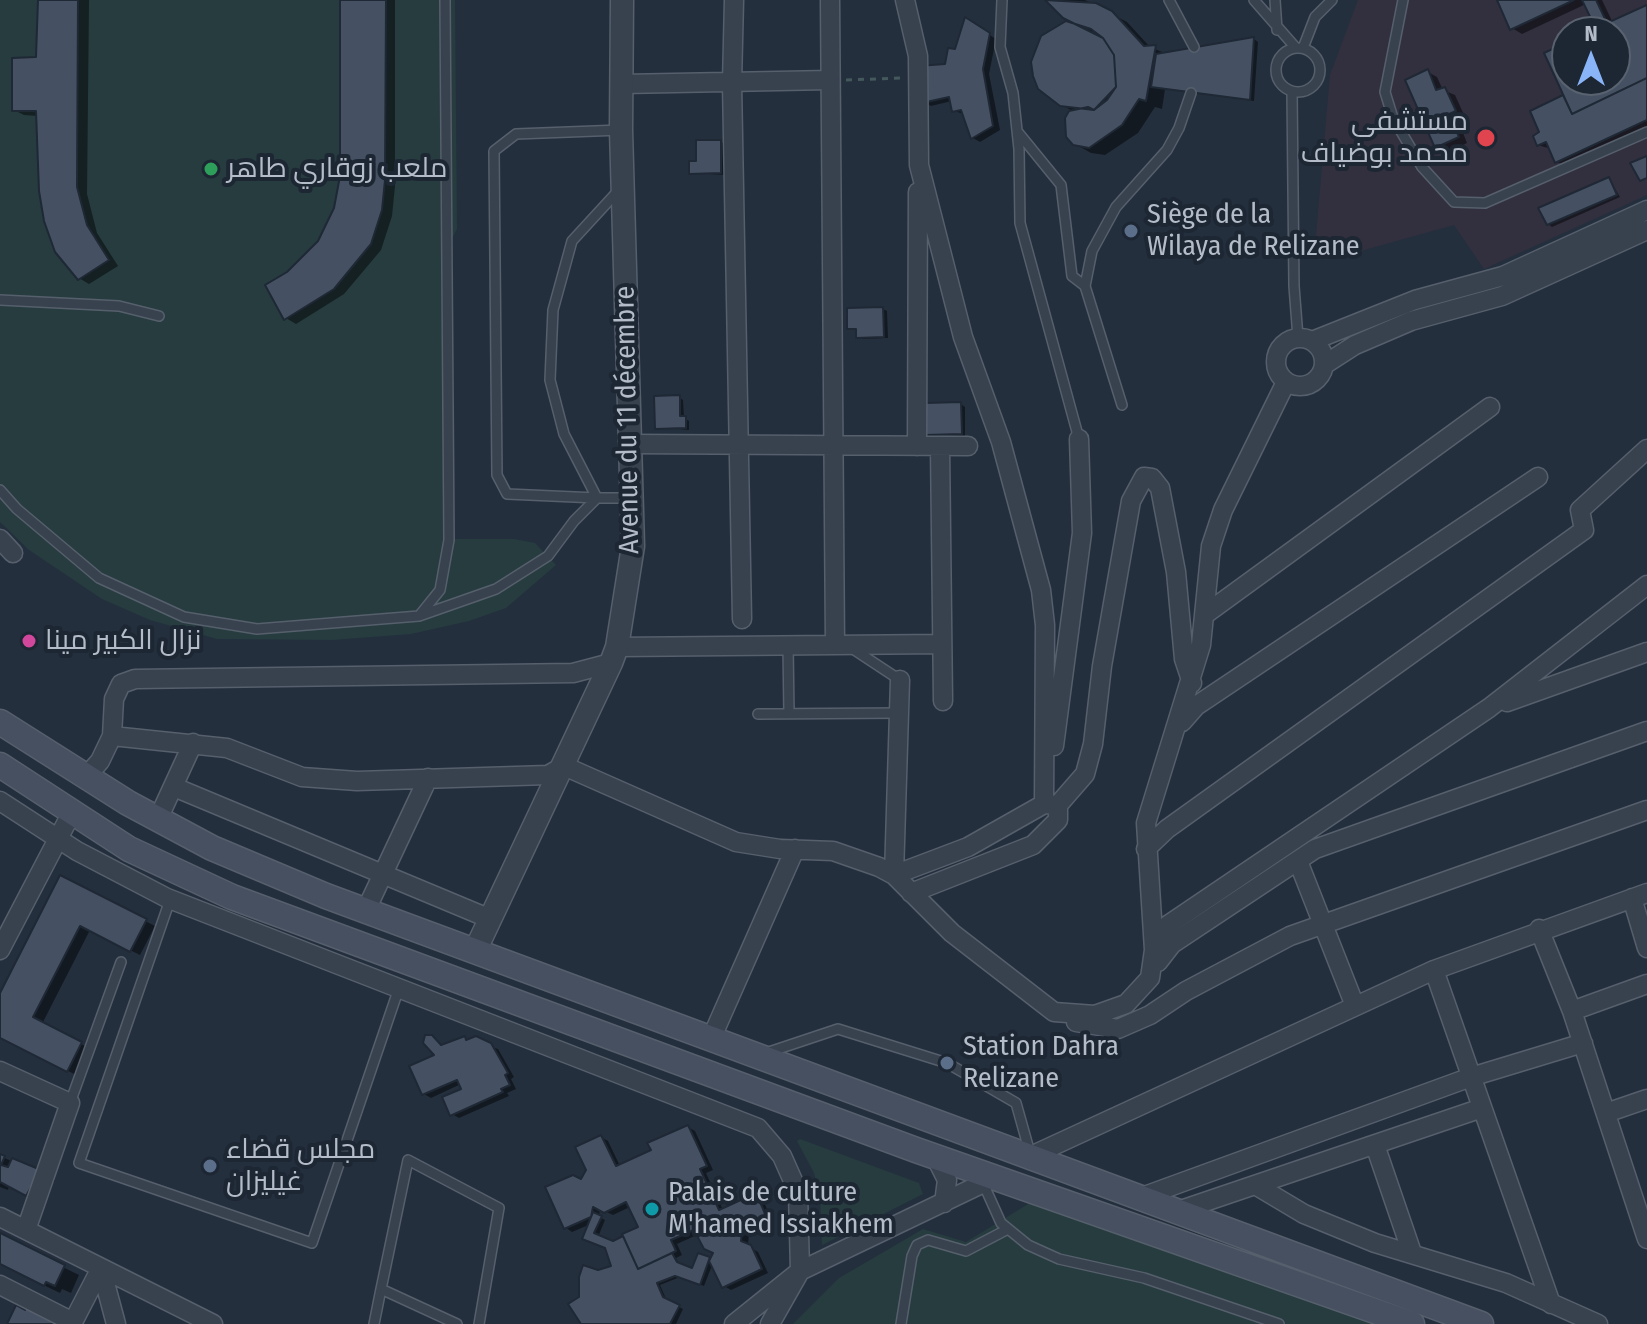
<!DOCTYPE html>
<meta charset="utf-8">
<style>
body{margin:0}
#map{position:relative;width:1647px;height:1324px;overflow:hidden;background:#242f3e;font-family:"Fira Sans Condensed",sans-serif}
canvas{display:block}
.north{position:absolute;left:1551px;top:16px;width:80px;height:80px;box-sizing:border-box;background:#1d2633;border:2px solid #59626f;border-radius:50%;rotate:0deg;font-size:22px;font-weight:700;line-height:32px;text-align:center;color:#b4bcc9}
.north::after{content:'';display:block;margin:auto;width:28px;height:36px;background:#8ab4f8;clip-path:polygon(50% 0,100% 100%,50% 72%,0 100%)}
</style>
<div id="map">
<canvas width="1647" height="1324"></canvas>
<div class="north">N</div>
</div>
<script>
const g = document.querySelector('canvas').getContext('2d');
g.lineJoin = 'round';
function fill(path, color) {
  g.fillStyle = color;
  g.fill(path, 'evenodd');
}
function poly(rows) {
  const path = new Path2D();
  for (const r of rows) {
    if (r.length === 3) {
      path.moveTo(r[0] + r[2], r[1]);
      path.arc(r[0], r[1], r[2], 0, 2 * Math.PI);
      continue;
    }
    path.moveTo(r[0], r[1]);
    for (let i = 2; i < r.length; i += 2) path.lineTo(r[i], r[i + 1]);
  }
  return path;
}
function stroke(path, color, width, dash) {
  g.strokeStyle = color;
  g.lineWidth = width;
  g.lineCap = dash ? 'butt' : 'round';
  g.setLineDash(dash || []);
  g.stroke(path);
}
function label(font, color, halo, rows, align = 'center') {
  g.font = font + ' "Fira Sans Condensed",Cairo,sans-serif';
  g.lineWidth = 8;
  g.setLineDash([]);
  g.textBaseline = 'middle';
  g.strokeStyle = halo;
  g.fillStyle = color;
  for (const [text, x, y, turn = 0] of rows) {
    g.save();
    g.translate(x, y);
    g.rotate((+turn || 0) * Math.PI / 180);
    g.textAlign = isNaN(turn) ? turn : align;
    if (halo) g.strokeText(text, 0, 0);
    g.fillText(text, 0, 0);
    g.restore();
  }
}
fill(poly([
 [1358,0,1647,0,1647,195,1484,269,1454,225,1335,258,1314,259,1330,75],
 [1567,32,1615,32,1615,80,1567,80]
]), '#32303f');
fill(poly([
 [0,0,455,0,457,229,446,250,447,539,514,539,535,543,556,565,506,608,469,621,411,634,332,640,217,639,150,620,102,599,29,550,0,522],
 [800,1139,919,1183,923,1194,822,1245,820,1196,814,1173,797,1141],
 [1038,1198,1382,1324,793,1324,839,1278,923,1229,966,1242]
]), '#263c3f');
fill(poly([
 [40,0,89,0,87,194,97,233,118,266,89,284,79,278,38,116,24,115,14,110,38,59],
 [342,0,395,0,395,186,392,216,381,250,344,294,296,324,286,318,288,274,319,242,336,209,342,176],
 [1047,0,1085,0,1127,22,1150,47,1167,54,1254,39,1258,42,1254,101,1165,89,1162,109,1155,107,1138,133,1105,155,1091,153,1075,144,1066,127,1071,110,1061,105,1080,26],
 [1499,0,1602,0,1613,23,1647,7,1647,129,1566,167,1556,161,1551,149,1538,145,1542,133,1532,112,1566,96,1567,44,1567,80,1615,80,1615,32,1594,32,1599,30,1586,4,1522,34,1512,28],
 [966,20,996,39,989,74,1000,130,980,142,973,138,964,114,954,111,952,101,931,106,924,102,957,51],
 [1428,72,1437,77,1443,90,1455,95,1465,117,1458,120,1467,143,1447,153,1437,147],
 [721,142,725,144,725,175,691,173],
 [1609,179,1620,197,1552,227,1548,224],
 [883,309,887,311,888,338,862,339,858,330,849,328],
 [679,397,683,400,684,418,689,421,689,430,657,427],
 [961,404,965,407,965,436,927,434],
 [61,878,155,926,140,955,90,930,42,1024,91,1049,78,1076,0,1036,0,997],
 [431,1037,443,1046,464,1038,498,1049,514,1077,511,1079,516,1089,507,1093,509,1096,459,1118,452,1114,463,1090,461,1084,431,1098,424,1094,437,1055],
 [688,1127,695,1131,713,1170,706,1173,723,1210,756,1195,763,1200,773,1222,749,1232,748,1246,758,1252,768,1273,731,1290,724,1286,713,1263,704,1286,680,1277,660,1285,667,1301,683,1309,676,1324,583,1324,598,1272,614,1267,607,1248,589,1240,591,1224,572,1232,565,1227,601,1137,608,1141,620,1166,653,1151],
 [630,1207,640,1228,613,1244,598,1237,605,1220,599,1217,600,1209,613,1215],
 [699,1234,715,1253,712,1261,693,1271,680,1266,676,1258,682,1255,677,1244],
 [0,1156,55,1180,41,1203,9,1186,8,1190,0,1187],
 [0,1236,79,1275,71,1293,62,1289,60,1293,0,1264]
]), '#0007');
const building = poly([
 [38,0,78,0,77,187,87,225,109,260,78,280,55,252,44,221,39,191,36,111,12,111,12,58,36,57,38,0],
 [340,0,386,0,385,180,382,210,371,244,334,289,284,320,265,285,287,272,318,241,334,208,340,176,340,0],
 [1045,0,1096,3,1112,11,1144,46,1156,45,1146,101,1139,99,1122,125,1089,148,1073,145,1066,137,1065,118,1069,111,1088,107,1094,110,1107,100,1116,87,1114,55,1103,38,1063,18,1045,0],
 [1497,0,1574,0,1510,30,1497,0],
 [1582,0,1596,0,1607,23,1647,5,1647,78,1572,114,1544,53,1567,42,1567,80,1615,80,1615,32,1589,32,1596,29,1582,0],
 [965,17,990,33,983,69,993,126,971,139,961,110,952,112,949,97,922,103,918,66,945,64,948,48,955,49,965,17],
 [1066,21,1091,29,1103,38,1114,55,1116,87,1094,110,1060,106,1038,89,1033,76,1031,62,1041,36,1066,21],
 [1254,37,1250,100,1151,87,1156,54,1254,37],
 [1428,69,1436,90,1445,87,1456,111,1449,114,1459,137,1435,148,1405,80,1428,69],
 [1647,78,1647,120,1555,163,1546,142,1537,146,1533,136,1539,132,1530,111,1563,95,1572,114,1647,78],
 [696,140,721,140,721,173,689,174,689,161,696,161,696,140],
 [1647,156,1647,178,1640,181,1630,163,1647,156],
 [1609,177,1617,195,1547,225,1538,208,1609,177],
 [883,307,884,337,856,338,856,329,847,329,847,308,883,307],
 [680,395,680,416,686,416,686,428,655,429,654,396,680,395],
 [961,402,962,434,925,435,925,403,961,402],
 [60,875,147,919,130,952,80,926,33,1017,82,1042,67,1072,0,1038,0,993,60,875],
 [425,1035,432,1035,441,1045,465,1036,466,1040,476,1036,491,1043,508,1073,505,1075,510,1085,501,1089,503,1092,450,1116,442,1097,461,1089,457,1080,422,1095,409,1066,434,1055,423,1043,425,1035],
 [688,1125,707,1166,700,1169,719,1210,756,1193,767,1218,742,1229,741,1241,751,1245,762,1269,722,1288,709,1261,713,1253,704,1249,694,1230,671,1240,676,1251,638,1269,622,1234,638,1227,626,1202,604,1213,593,1207,591,1217,564,1229,545,1187,573,1175,581,1179,586,1170,575,1147,601,1135,616,1166,651,1150,647,1143,688,1125],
 [0,1154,5,1156,1,1165,8,1167,12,1158,41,1170,26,1196,0,1182,0,1154],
 [593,1212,602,1216,594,1233,613,1241,623,1236,638,1269,672,1253,677,1262,692,1268,698,1253,710,1257,700,1285,675,1276,657,1283,663,1297,680,1305,670,1324,581,1324,568,1304,579,1297,579,1277,583,1265,598,1270,611,1266,605,1248,582,1239,593,1212],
 [0,1233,65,1265,55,1286,46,1282,44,1286,0,1264,0,1233],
 [28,1302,55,1323,54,1324,7,1324,16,1305,25,1310,28,1302]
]);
fill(building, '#455162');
stroke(building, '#1f2835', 2);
const service = poly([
 [1002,0,1000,47,1013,93,1019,149,1020,223,1079,439],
 [1169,0,1194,47],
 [1254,0,1296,48],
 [1275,0,1277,30],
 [1403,0,1385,92,1393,118,1422,167,1454,202,1485,203,1647,132],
 [1298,70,22],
 [1303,48,1315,17,1332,0],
 [1292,91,1294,286,1298,338],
 [1017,131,1061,185,1072,276,1085,286],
 [0,300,119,306,159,316],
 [1122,405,1085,286,1092,251,1116,207,1167,150,1179,128,1191,93],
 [0,490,17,509,99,578,184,617,257,629,419,616,496,589,548,556,574,521,597,498,631,498],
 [597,498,507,494,497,475,494,151,516,134,621,130],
 [597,498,564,434,550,380,553,310,572,241,618,191],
 [419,616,440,590,449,540,445,0],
 [788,646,789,714],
 [850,647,900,680],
 [758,714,899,713],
 [170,900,79,1163,312,1243,399,988],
 [766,1053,838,1029,947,1063,1016,1103,1030,1153],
 [70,1103,121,962],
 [983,1183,1001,1223,1028,1245,1059,1259,1144,1278,1279,1324],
 [374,1324,381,1289],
 [457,1324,381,1289,408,1160,499,1208,479,1324],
 [901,1324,912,1256,917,1245,928,1240,966,1251,1008,1229]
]);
const minor = poly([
 [734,0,732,83,742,619],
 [830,0,835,645],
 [905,0,918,56,919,165,963,337,1001,442,1041,590,1045,625,1044,804],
 [622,84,830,80],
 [1300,362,24],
 [1312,341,1415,300,1503,276,1647,210],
 [1324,365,1355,345,1411,321,1502,296,1647,230],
 [631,444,968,446],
 [917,446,918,192],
 [940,446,943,701],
 [0,539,13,553],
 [1207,613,1490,407],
 [617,647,942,644],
 [900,680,894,875,968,847,1044,804,1058,805,1058,820,1033,845,911,893],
 [1507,702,1647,652],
 [1182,722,1196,706,1538,477],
 [112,736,227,748,302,777,357,781,548,775,564,766,736,842,780,849,833,851,879,867,894,875,952,933,1054,1012,1095,1015,1126,1004,1150,978,1154,950,1146,823,1201,645,1211,546,1223,510,1286,382],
 [1054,746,1082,533,1079,439],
 [85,778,100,761,112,736,114,699,121,684,135,679,573,673,611,663],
 [174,787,488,918],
 [0,801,77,851,167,898,758,1128,782,1156,798,1192,800,1271,996,1177],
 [1058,805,1085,774,1093,744,1102,666,1131,501,1144,477,1152,478,1160,488,1176,572,1184,659,1192,683],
 [158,819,193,743],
 [1146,849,1167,829,1584,530,1580,510,1647,449],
 [1298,861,1355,1006],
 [1632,898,1647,948],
 [366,910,428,778],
 [1539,929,1572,1011,1647,1239],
 [0,950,71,814],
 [1154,950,1168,925,1489,708,1647,585],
 [1158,962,1172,944,1315,849,1647,731],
 [1434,970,1551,1304],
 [1572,1011,1647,984],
 [1076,1022,1118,1029,1150,1015,1186,991,1290,936,1647,810],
 [711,1039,795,849],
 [0,1071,70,1103,26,1230],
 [1606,1113,1647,1099],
 [1375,1145,1412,1253],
 [930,1156,937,1160,947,1180,944,1203],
 [1031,1156,1434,970,1647,893],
 [1257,1186,1304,1214,1375,1243,1506,1283,1598,1324],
 [1139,1198,1471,1077,1583,1043],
 [1175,1212,1482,1108],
 [0,1217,213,1324],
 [101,1268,116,1324],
 [0,1285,73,1322],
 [72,1324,101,1268],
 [734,1324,800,1271,770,1324]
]);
const tertiary = poly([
 [475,951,611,663,617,647,633,546,621,130,622,0]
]);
const secondary = poly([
 [0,722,128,803,212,848,326,896,1481,1324],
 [0,765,129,849,232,897,916,1150,1412,1324]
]);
stroke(service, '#565f6c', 12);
stroke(minor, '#565f6c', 21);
stroke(tertiary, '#565f6c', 25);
stroke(secondary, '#565f6c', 27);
stroke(poly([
 [846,80,902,78]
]), '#44595c', 3, [6, 6]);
stroke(service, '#38414e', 9);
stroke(minor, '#38414e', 18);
stroke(tertiary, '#38414e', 22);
stroke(secondary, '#465061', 24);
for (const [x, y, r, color] of [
 [1486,138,10,"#e0444e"],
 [211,169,8,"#2e9e5b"],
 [1131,231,8,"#5c6f8a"],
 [29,641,8,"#d1479c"],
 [947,1063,8,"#5c6f8a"],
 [210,1166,8,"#5c6f8a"],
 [652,1209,8,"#0f9aa8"]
]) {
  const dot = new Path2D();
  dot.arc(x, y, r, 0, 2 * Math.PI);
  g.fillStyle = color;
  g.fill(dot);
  stroke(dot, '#1d2633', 3);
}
label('28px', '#b4bcc9', '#1d2633', [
 ["مستشفى",1468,122,"right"],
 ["محمد بوضياف",1468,154,"right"],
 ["ملعب زوقاري طاهر",227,169],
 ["Siège de la",1147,215],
 ["Wilaya de Relizane",1147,247],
 ["نزال الكبير مينا",45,641],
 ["Station Dahra",963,1047],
 ["Relizane",963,1079],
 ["مجلس قضاء",226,1150],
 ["غيليزان",226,1182],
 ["Palais de culture",668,1193],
 ["M'hamed Issiakhem",668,1225]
], 'left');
label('28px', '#b4bcc9', '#1d2633', [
 ["Avenue du 11 décembre",628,420,-91]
]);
</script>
